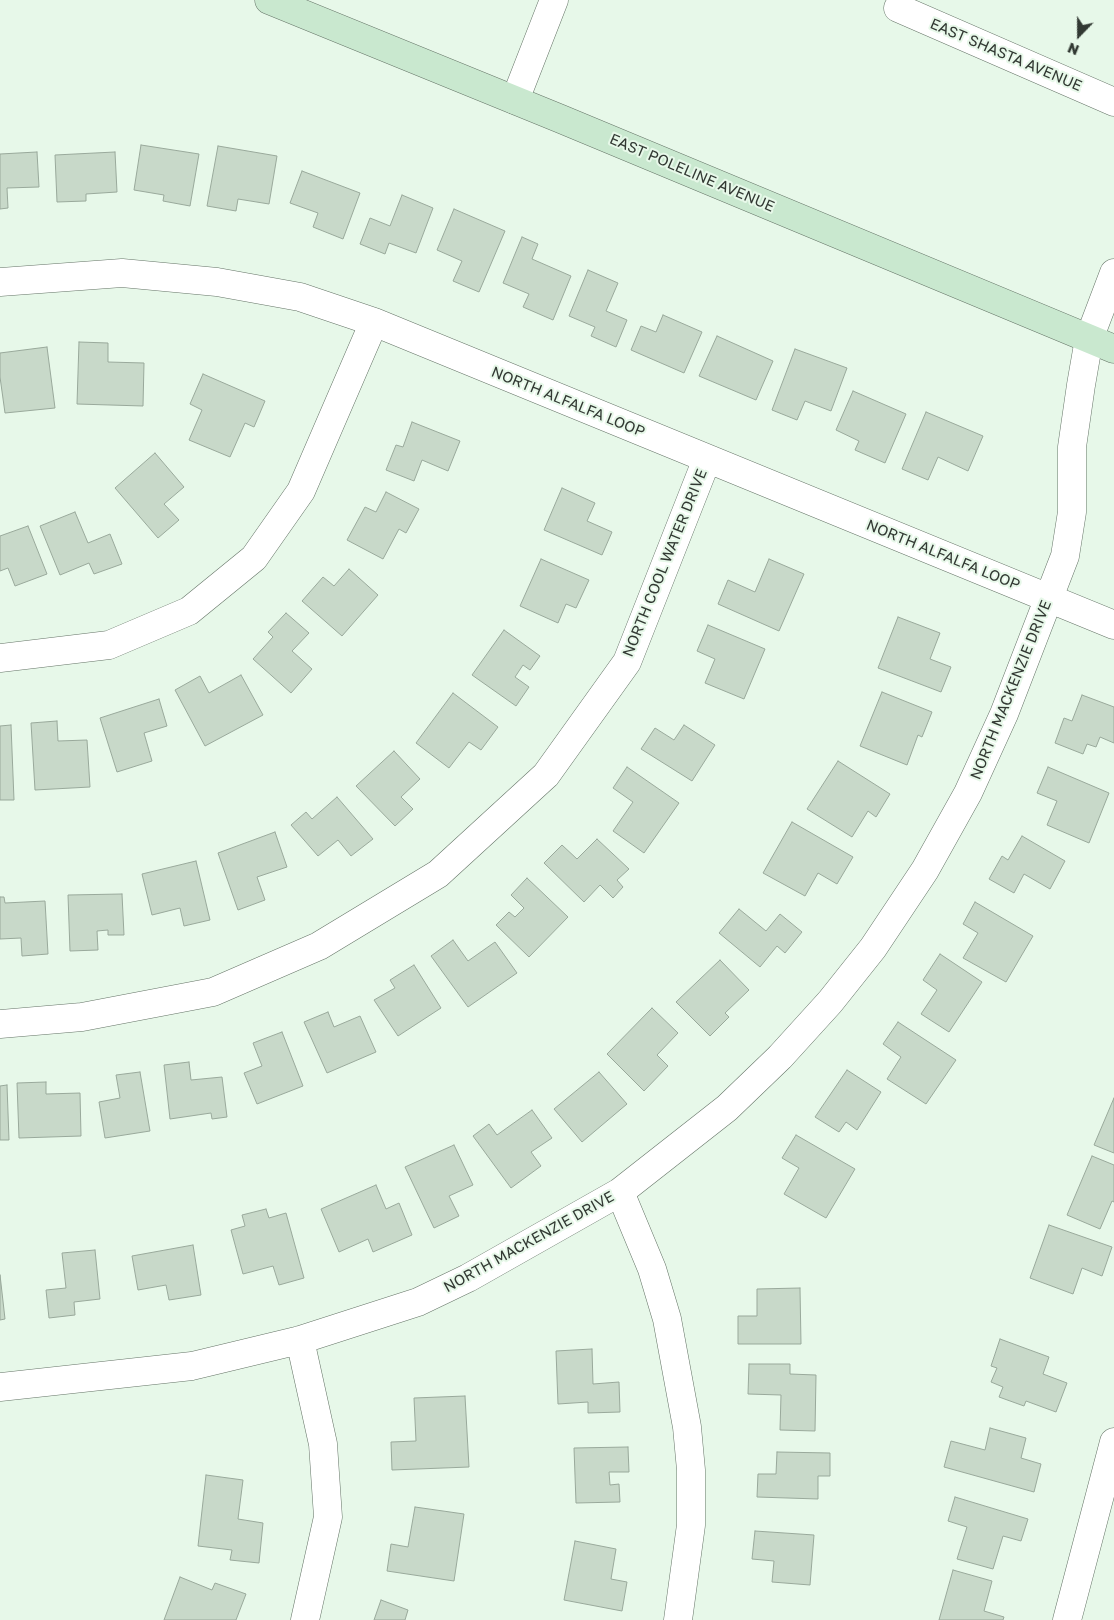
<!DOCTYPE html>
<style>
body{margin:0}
#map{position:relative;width:1114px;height:1620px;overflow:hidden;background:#e7f8e9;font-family:"Golos Text",sans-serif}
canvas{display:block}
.north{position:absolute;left:1054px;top:10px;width:50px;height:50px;-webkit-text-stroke:4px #e7f8e9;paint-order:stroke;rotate:202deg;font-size:14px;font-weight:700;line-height:20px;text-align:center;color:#323933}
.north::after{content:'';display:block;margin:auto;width:18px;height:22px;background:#323933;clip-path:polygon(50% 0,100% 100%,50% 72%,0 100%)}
</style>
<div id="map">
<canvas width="1114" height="1620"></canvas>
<div class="north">N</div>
</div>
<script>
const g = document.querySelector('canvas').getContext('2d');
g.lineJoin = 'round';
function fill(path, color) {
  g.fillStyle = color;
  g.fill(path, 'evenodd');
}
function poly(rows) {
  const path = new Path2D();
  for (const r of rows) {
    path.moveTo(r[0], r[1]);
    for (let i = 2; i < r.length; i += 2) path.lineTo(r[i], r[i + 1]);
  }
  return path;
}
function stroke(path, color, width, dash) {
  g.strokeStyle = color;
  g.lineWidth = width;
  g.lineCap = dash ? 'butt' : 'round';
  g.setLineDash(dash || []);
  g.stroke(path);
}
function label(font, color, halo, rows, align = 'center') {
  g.font = font + ' "Golos Text",sans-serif';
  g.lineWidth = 4;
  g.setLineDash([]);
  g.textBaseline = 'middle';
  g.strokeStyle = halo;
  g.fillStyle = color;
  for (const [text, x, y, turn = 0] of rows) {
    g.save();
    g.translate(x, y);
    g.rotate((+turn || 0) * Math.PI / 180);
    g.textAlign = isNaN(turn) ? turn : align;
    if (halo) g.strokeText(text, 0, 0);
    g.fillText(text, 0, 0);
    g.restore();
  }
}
const building = poly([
 [141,145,199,154,190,206,163,201,164,195,134,190,141,145],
 [218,146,277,156,269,204,238,199,236,211,207,206,218,146],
 [37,152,39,187,7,188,8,208,0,209,0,154,37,152],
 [115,152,117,192,86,194,86,201,57,202,55,155,115,152],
 [302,171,360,193,343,239,313,227,318,213,290,203,302,171],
 [402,195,433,208,416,253,389,243,385,254,360,244,370,218,390,226,402,195],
 [454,209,505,231,479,292,453,281,462,261,437,250,454,209],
 [522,237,538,244,532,259,571,276,553,320,523,307,529,294,503,283,522,237],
 [588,270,618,283,606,311,627,320,616,347,591,336,595,327,569,316,588,270],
 [663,315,702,332,684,373,631,350,641,326,656,332,663,315],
 [717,336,773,361,756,400,699,376,717,336],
 [79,342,108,343,108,362,144,363,143,406,77,404,79,342],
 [47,347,55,408,5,413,0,377,0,353,47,347],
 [795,349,847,368,831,411,805,401,797,420,772,410,795,349],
 [203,374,265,401,254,427,245,423,230,457,189,440,202,410,190,404,203,374],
 [853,391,906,414,885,463,855,450,859,441,836,430,853,391],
 [926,412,983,436,968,471,938,457,928,480,902,469,926,412],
 [412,422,460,441,448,471,422,460,414,481,386,470,396,445,403,447,412,422],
 [155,453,184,487,164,504,179,520,158,538,115,488,155,453],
 [562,488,595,503,587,521,612,532,602,555,544,530,562,488],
 [386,492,419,509,406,533,399,529,383,559,347,540,365,507,376,512,386,492],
 [75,512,88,543,110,534,122,564,94,574,89,563,60,575,40,526,75,512],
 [28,526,47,574,15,586,8,568,0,571,0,536,28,526],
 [541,559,589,580,576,608,566,604,558,623,520,606,541,559],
 [769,559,804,574,779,631,718,604,728,580,755,592,769,559],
 [349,569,378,595,342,636,302,601,323,577,334,586,349,569],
 [286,613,309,633,292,651,312,669,291,693,253,659,273,637,268,632,286,613],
 [898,617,940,633,930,659,951,667,941,692,878,668,898,617],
 [708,625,765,649,744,699,705,683,715,659,697,651,708,625],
 [504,630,540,656,530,670,523,665,515,677,529,687,516,706,472,675,504,630],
 [241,675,263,715,205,746,175,690,200,676,209,693,241,675],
 [882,692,932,712,922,737,918,735,907,765,860,746,882,692],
 [453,693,498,727,481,750,469,742,449,768,416,743,453,693],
 [1082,695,1114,707,1114,743,1100,737,1096,747,1087,744,1083,754,1055,743,1064,718,1072,721,1082,695],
 [159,699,167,726,144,733,152,761,117,772,100,718,159,699],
 [57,721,58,741,87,740,90,787,35,790,31,723,57,721],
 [11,725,14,800,0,800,0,726,11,725],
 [684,725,715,745,692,781,641,749,655,728,674,740,684,725],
 [394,751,420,779,401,797,413,809,395,826,356,786,394,751],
 [838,761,890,794,876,817,868,811,852,837,807,809,838,761],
 [627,767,679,803,644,853,613,831,633,802,613,788,627,767],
 [1048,767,1109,793,1089,843,1047,825,1057,801,1037,793,1048,767],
 [337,797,373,839,351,856,338,840,318,856,291,825,306,812,312,819,337,797],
 [792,822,853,857,837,884,818,873,805,896,763,873,792,822],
 [275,832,287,867,257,877,265,900,238,910,218,853,275,832],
 [1022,836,1065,861,1050,889,1024,874,1014,893,989,879,1002,856,1008,860,1022,836],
 [597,839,629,869,617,880,623,887,613,898,600,885,584,902,544,863,562,845,577,859,597,839],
 [196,861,210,920,184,926,180,908,152,915,142,874,196,861],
 [527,878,568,917,529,957,496,925,509,912,515,917,524,908,511,895,527,878],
 [122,894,124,935,108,935,108,930,97,931,98,950,70,951,68,895,122,894],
 [0,897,4,897,5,903,45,901,48,954,22,956,21,938,0,939,0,897],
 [975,902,1033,936,1006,982,963,958,978,933,963,924,975,902],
 [739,909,766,931,780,914,802,932,785,953,777,946,760,967,719,933,739,909],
 [453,940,468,961,495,942,517,973,468,1007,431,956,453,940],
 [940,954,982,982,949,1032,921,1014,937,990,923,980,940,954],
 [720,960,749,990,725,1013,729,1017,710,1036,676,1002,720,960],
 [414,965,441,1008,398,1036,374,1000,395,988,390,980,414,965],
 [652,1008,678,1033,657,1055,668,1066,644,1091,607,1054,652,1008],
 [328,1012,334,1027,360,1016,376,1052,327,1073,304,1022,328,1012],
 [898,1022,956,1060,926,1104,887,1079,901,1057,883,1044,898,1022],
 [282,1032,303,1086,257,1104,244,1073,262,1066,253,1043,282,1032],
 [189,1062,191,1080,222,1077,227,1117,212,1119,211,1113,170,1119,164,1065,189,1062],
 [847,1070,881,1092,857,1130,846,1122,839,1132,815,1117,847,1070],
 [140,1072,150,1131,105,1138,99,1102,120,1098,116,1075,140,1072],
 [599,1072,627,1104,582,1142,554,1109,599,1072],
 [46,1082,46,1094,80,1093,81,1136,19,1138,17,1083,46,1082],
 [7,1085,9,1140,0,1140,0,1086,7,1085],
 [1114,1098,1114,1153,1094,1145,1114,1098],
 [532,1110,552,1138,531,1152,541,1166,511,1188,473,1136,489,1124,497,1135,532,1110],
 [796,1135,855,1169,826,1218,784,1194,799,1168,782,1158,796,1135],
 [454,1145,473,1185,449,1196,459,1216,434,1228,405,1167,454,1145],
 [1092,1156,1114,1165,1114,1202,1112,1201,1100,1229,1067,1215,1092,1156],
 [376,1185,386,1209,399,1203,412,1235,373,1252,368,1239,339,1252,321,1209,376,1185],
 [266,1209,269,1218,286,1213,304,1278,279,1285,273,1266,243,1274,231,1230,245,1226,242,1215,266,1209],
 [1049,1225,1112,1247,1102,1276,1082,1268,1073,1294,1030,1278,1049,1225],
 [193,1245,201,1295,169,1300,166,1285,138,1290,132,1256,193,1245],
 [95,1250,100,1299,74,1302,75,1315,49,1318,46,1290,66,1288,62,1253,95,1250],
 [0,1275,5,1319,0,1320,0,1275],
 [800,1288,801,1344,738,1344,738,1316,757,1316,757,1289,800,1288],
 [1000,1339,1049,1357,1043,1374,1067,1383,1056,1412,1026,1401,1024,1406,999,1397,1003,1387,991,1382,997,1368,991,1366,1000,1339],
 [592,1349,593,1384,619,1382,620,1412,588,1413,588,1402,558,1404,556,1351,592,1349],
 [749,1364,790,1364,790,1374,816,1375,815,1431,780,1430,781,1395,748,1394,749,1364],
 [465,1396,469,1467,392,1470,391,1442,416,1441,414,1398,465,1396],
 [990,1428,1026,1438,1021,1458,1041,1464,1034,1492,944,1467,951,1441,985,1450,990,1428],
 [628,1447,629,1472,609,1472,610,1485,619,1484,620,1502,576,1503,574,1448,628,1447],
 [777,1452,830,1453,830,1476,818,1476,818,1499,757,1497,758,1474,776,1474,777,1452],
 [206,1475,243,1480,238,1519,263,1523,259,1563,230,1560,232,1550,198,1546,206,1475],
 [955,1497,1028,1519,1021,1541,1003,1536,993,1569,957,1559,967,1527,948,1521,955,1497],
 [415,1507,464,1514,454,1581,387,1571,391,1544,408,1547,415,1507],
 [755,1531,814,1535,810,1585,772,1582,774,1561,752,1559,755,1531],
 [575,1541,616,1549,611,1579,627,1582,622,1611,564,1600,575,1541],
 [953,1570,992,1581,984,1611,1004,1617,1003,1620,939,1620,953,1570],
 [180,1577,212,1590,215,1583,246,1594,236,1620,164,1620,180,1577],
 [381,1600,408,1610,405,1620,374,1620,381,1600]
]);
fill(building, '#c8d9c9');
stroke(building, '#99a99b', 1);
const street = poly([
 [898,8,1114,102],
 [515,100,554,0],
 [0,282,122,273,217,282,300,297,374,322,1114,625],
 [0,658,109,645,189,611,254,558,301,491,374,322],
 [0,1024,82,1017,213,992,319,946,438,874,546,775,627,662,707,459],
 [620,1192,652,1269,667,1319,687,1427,691,1470,691,1525,678,1620],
 [300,1340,323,1444,328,1517,305,1620],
 [0,1387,192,1366,300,1340,418,1302,468,1278,620,1192,727,1108,780,1057,830,1002,873,948,925,870,968,793,1004,714,1065,556,1072,512,1072,447,1081,385,1089,339,1114,273],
 [1067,1620,1114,1442]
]);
const secondary = poly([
 [269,0,561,119,1114,349]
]);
stroke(street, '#657467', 29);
stroke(secondary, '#657467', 29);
stroke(street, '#fff', 28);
stroke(secondary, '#c9e8cf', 28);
label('15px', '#323933', '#e7f8e9', [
 ["EAST SHASTA AVENUE",1006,55,23],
 ["EAST POLELINE AVENUE",692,173,23],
 ["NORTH ALFALFA LOOP",568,402,22],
 ["NORTH ALFALFA LOOP",943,555,22],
 ["NORTH COOL WATER DRIVE",665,563,-68],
 ["NORTH MACKENZIE DRIVE",1011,690,-68],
 ["NORTH MACKENZIE DRIVE",529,1242,-29]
]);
</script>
